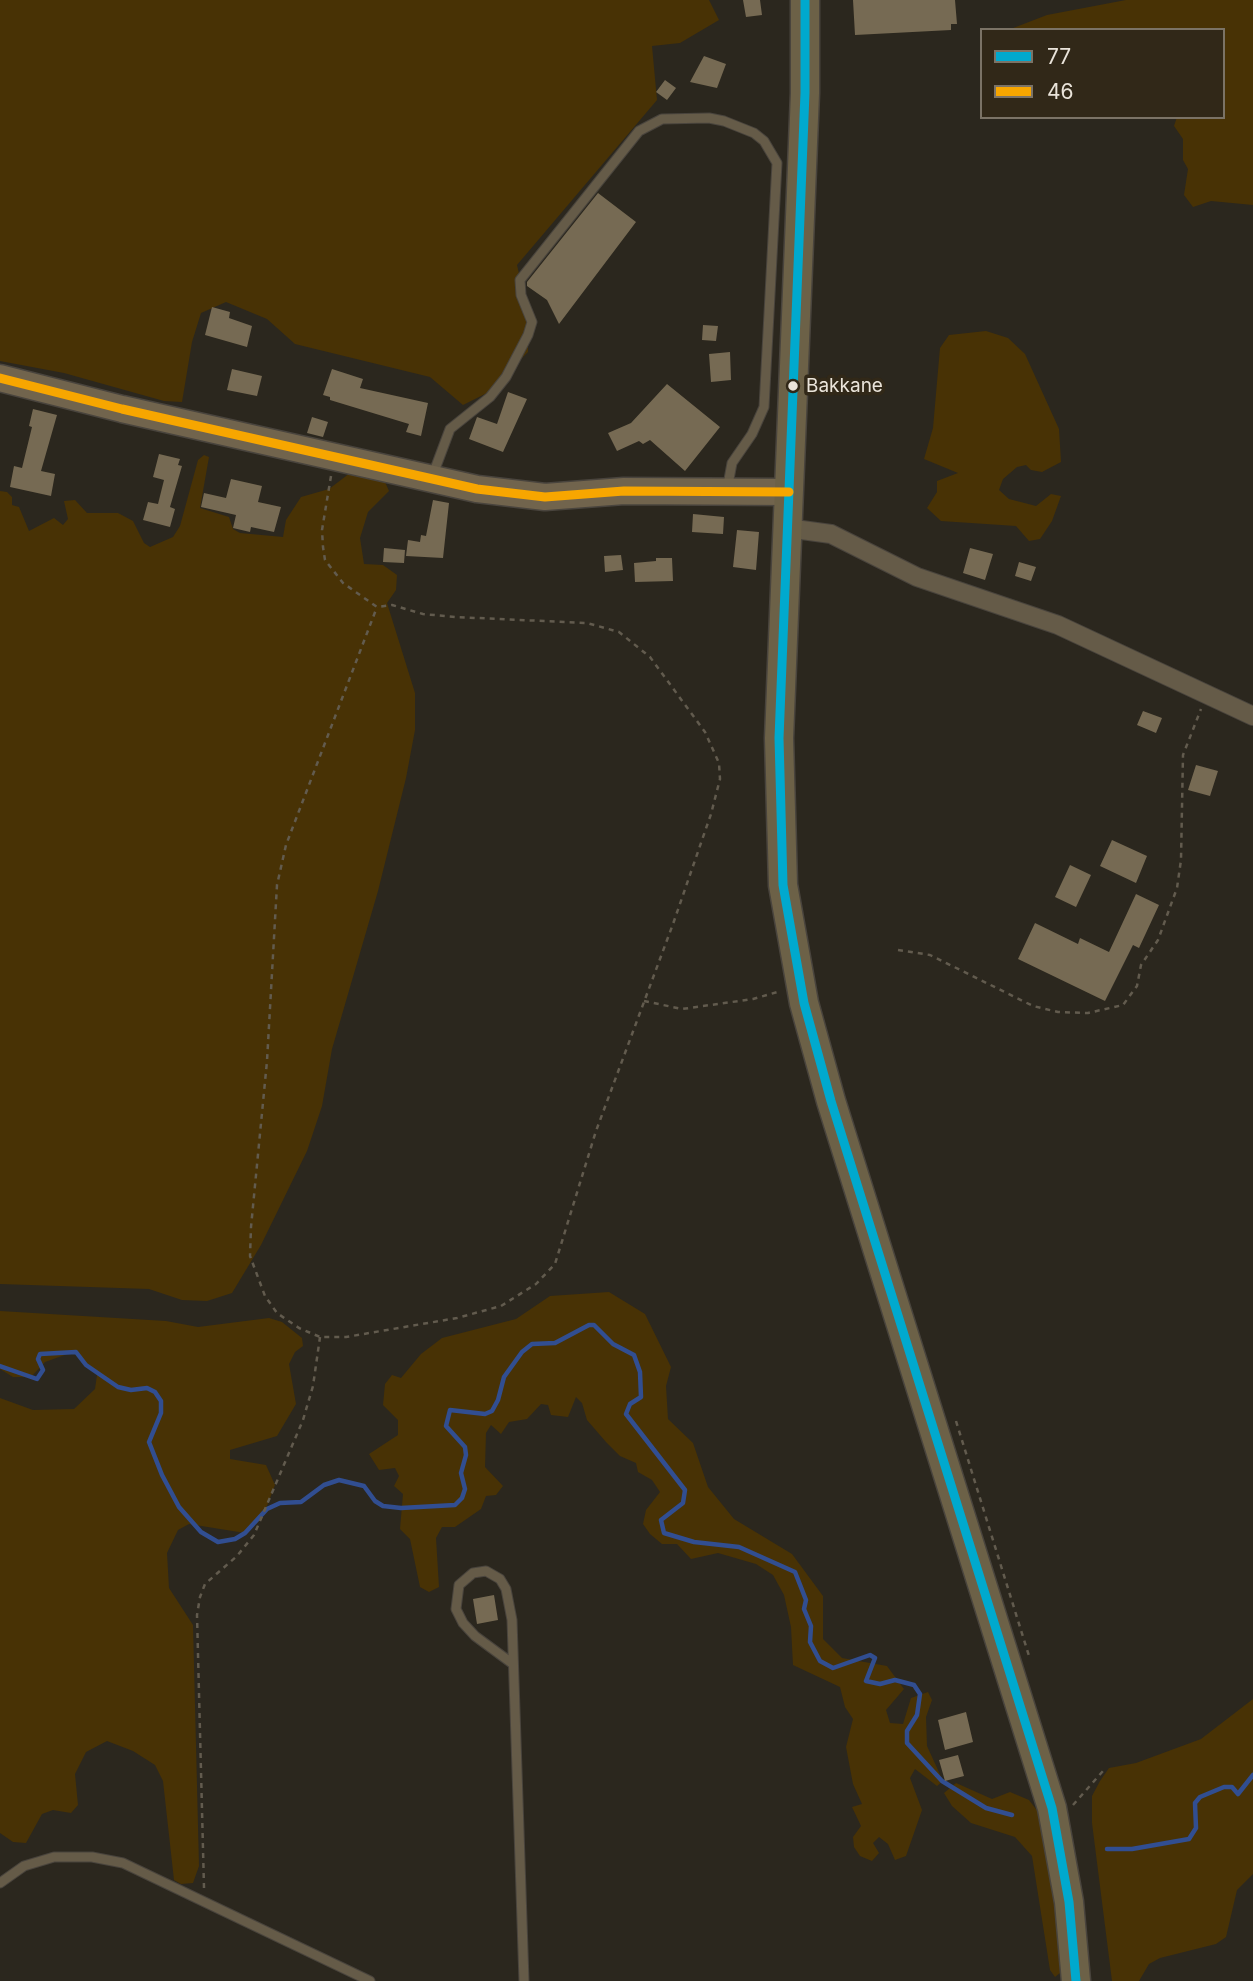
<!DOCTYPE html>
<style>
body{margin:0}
#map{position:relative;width:1253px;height:1981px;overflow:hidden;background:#2b271e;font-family:Inter,sans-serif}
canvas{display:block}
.legend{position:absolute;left:980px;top:28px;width:245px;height:91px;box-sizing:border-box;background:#312818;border:2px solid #7b7366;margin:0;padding:9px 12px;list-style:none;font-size:21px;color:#eae4da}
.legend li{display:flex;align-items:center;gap:14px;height:35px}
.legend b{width:35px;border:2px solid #7b7366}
</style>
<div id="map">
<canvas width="1253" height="1981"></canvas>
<ul class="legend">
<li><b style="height:9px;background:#00a9ce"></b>77</li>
<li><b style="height:9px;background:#f7a600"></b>46</li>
</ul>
</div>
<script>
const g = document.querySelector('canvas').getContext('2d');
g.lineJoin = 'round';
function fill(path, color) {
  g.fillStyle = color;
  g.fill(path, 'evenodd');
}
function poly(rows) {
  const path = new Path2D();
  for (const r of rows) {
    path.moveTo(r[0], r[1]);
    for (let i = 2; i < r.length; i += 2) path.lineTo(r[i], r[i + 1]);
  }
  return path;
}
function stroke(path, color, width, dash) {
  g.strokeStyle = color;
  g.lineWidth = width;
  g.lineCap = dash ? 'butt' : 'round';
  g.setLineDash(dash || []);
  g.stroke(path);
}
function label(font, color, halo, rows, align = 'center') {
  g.font = font + ' Inter,sans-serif';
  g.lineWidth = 7;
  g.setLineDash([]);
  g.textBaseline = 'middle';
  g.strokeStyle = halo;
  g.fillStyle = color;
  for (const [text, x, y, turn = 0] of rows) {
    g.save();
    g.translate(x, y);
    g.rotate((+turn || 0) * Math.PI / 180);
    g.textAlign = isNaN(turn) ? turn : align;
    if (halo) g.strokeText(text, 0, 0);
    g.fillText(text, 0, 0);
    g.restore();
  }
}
fill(poly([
 [0,0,709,0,719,20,680,43,652,46,657,100,517,265,528,312,528,352,487,393,463,405,430,377,295,344,267,319,226,302,201,313,192,342,182,402,164,401,64,373,0,361],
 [1126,0,1253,0,1253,205,1211,201,1193,207,1184,195,1188,169,1183,160,1183,139,1174,126,1177,117,1223,117,1223,30,1008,30,1047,15],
 [986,331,1008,338,1025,354,1059,429,1061,462,1042,472,1031,470,1026,465,1017,467,1003,479,999,490,1009,499,1036,506,1051,494,1061,496,1052,521,1040,539,1029,541,1016,526,941,521,927,508,937,492,937,481,958,473,924,459,933,428,940,348,949,335],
 [204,455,209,457,200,508,229,517,233,529,240,533,283,537,286,520,301,497,329,489,350,473,385,482,389,491,368,512,360,538,364,564,383,565,397,575,396,590,387,603,415,693,415,730,406,778,378,891,332,1049,322,1106,307,1151,261,1245,232,1293,207,1301,182,1300,149,1289,0,1284,0,491,7,492,12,497,12,505,19,507,29,531,54,518,63,525,68,519,64,501,75,500,87,513,118,513,133,521,144,543,150,547,173,537,180,526,198,460],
 [609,1292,645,1314,671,1367,666,1386,668,1419,693,1443,708,1487,734,1519,792,1554,823,1596,823,1639,842,1658,887,1666,904,1689,886,1710,890,1723,903,1724,911,1698,928,1692,932,1700,926,1717,927,1746,943,1781,937,1786,915,1769,910,1778,922,1810,906,1856,895,1860,888,1844,879,1837,873,1843,879,1853,872,1861,860,1856,854,1847,853,1837,861,1826,852,1807,862,1804,853,1784,846,1747,853,1719,845,1707,840,1687,793,1665,791,1627,784,1595,773,1575,756,1564,718,1553,691,1559,677,1544,662,1544,650,1534,643,1524,646,1510,660,1492,652,1480,638,1472,636,1463,620,1456,606,1442,587,1420,582,1403,576,1397,568,1417,551,1415,548,1405,541,1404,527,1419,509,1422,501,1434,491,1425,486,1433,485,1467,503,1486,496,1495,486,1496,481,1509,455,1527,442,1527,436,1538,439,1587,429,1592,420,1587,410,1539,400,1529,403,1494,394,1486,399,1476,395,1468,379,1470,369,1454,398,1435,398,1420,383,1405,385,1384,392,1375,401,1378,421,1354,442,1338,516,1319,550,1296],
 [0,1311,166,1321,198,1327,269,1318,282,1322,302,1338,303,1346,295,1352,289,1364,296,1404,277,1436,230,1450,230,1459,266,1465,275,1485,262,1519,245,1533,189,1524,178,1530,167,1553,169,1588,193,1625,199,1866,193,1883,181,1884,174,1880,163,1781,155,1765,133,1751,107,1741,86,1752,75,1774,78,1805,71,1813,53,1810,42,1814,26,1843,13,1842,0,1833,0,1398,33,1410,74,1409,95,1389,97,1375,76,1351,45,1362,31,1377,13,1377,0,1369],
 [1253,1699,1253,1874,1237,1890,1226,1937,1216,1944,1160,1958,1149,1964,1139,1981,1112,1981,1092,1823,1092,1796,1100,1781,1109,1768,1136,1763,1201,1739],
 [956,1783,992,1799,1010,1792,1029,1800,1039,1813,1052,1869,1060,1973,1055,1977,1050,1970,1032,1856,1015,1837,971,1823,952,1806,944,1793]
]), '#483205');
stroke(poly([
 [0,1366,37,1379,43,1370,38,1359,40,1354,76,1352,86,1365,118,1387,131,1390,147,1388,155,1392,161,1401,161,1413,149,1442,162,1475,179,1507,201,1532,218,1542,235,1539,245,1533,267,1509,280,1503,301,1502,324,1485,339,1480,364,1486,375,1501,383,1506,401,1508,455,1505,462,1498,465,1489,461,1473,466,1455,465,1447,446,1426,450,1410,485,1414,492,1411,498,1400,504,1377,522,1352,532,1344,555,1343,589,1325,594,1325,613,1344,634,1355,640,1372,641,1397,630,1404,626,1414,685,1490,683,1503,661,1520,664,1533,694,1542,739,1547,795,1572,806,1600,804,1609,811,1626,810,1642,820,1661,833,1668,870,1655,875,1658,866,1681,880,1684,895,1680,914,1685,920,1694,917,1715,907,1731,907,1743,942,1781,986,1808,1012,1815],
 [1107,1849,1132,1849,1189,1839,1196,1828,1195,1803,1200,1797,1224,1787,1232,1787,1238,1794,1253,1775]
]), '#314e91', 4.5);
fill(poly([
 [743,0,760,0,762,15,746,17],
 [853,0,955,0,957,24,951,24,951,30,855,35],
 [704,56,726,64,717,88,690,82],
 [665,80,676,88,667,100,656,92],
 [598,193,636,222,559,324,547,300,527,286,527,282],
 [212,307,230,312,229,318,252,326,247,347,205,335],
 [703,325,718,326,716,341,702,340],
 [730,352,731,380,711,382,709,354],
 [232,369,262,376,257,396,227,390],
 [332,369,363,379,360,388,428,403,421,436,406,432,409,424,330,400,330,397,323,395],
 [667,384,720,427,685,471,650,440,643,444,639,441,617,451,608,433,631,423],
 [508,392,527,399,503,452,469,439,477,417,497,424],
 [33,409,57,415,41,471,55,474,51,496,10,487,14,466,22,468,32,427,29,426],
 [312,417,328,422,323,437,307,433],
 [159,454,180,459,178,465,182,466,170,507,175,509,170,527,143,520,148,502,158,504,164,480,153,477],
 [231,479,262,486,258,502,281,507,274,532,251,527,250,532,233,528,236,515,201,507,204,493,226,498],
 [433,500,449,503,443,558,406,556,408,540,420,542,421,535,426,536],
 [693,514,724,517,723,534,692,532],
 [737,530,759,532,756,570,733,567],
 [384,548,405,550,404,563,383,562],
 [970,548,993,554,985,580,963,573],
 [621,555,623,570,605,572,604,556],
 [656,558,672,558,673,581,635,582,634,563,656,561],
 [1019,562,1036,567,1031,581,1015,576],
 [1143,711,1162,718,1156,733,1137,725],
 [1196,765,1218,771,1210,796,1188,790],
 [1112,840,1147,856,1136,883,1100,866],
 [1070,865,1091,875,1076,907,1055,897],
 [1136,894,1159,905,1139,948,1133,945,1105,1001,1018,959,1035,923,1078,944,1080,938,1109,952],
 [494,1595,498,1620,477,1624,473,1599],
 [966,1712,973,1742,945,1750,938,1720],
 [958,1755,964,1776,945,1781,939,1760]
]), '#766a53');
const lane = poly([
 [432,477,450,429,490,397,506,377,528,335,532,322,521,295,520,280,639,131,662,119,709,118,724,121,754,133,764,141,777,163,764,407,752,434,732,463,727,490],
 [513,1664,475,1636,463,1623,456,1609,459,1585,473,1573,486,1571,500,1579,506,1589,512,1620,524,1981],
 [0,1883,24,1866,54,1857,92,1857,123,1863,370,1981]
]);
const street = poly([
 [787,528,831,534,917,577,1058,625,1253,716]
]);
const secondary = poly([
 [0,378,122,409,477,489,545,497,624,491,789,492]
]);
const primary = poly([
 [805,0,805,93,779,738,783,885,804,1003,831,1101,1052,1808,1069,1902,1076,1981]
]);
stroke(lane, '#49443d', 11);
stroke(street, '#49443d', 20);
stroke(secondary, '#49443d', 29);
stroke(primary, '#49443d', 31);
stroke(poly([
 [331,476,322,530,323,547,325,560,343,583,377,607,392,605,423,614,455,617,587,623,619,632,650,657,705,732,719,763,720,779,711,814,673,924,596,1131,555,1264,536,1284,501,1306,457,1318,346,1337,320,1337,299,1328,277,1313,265,1296,250,1256,251,1227,267,1061,277,885,286,845,377,607],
 [898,950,930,955,1033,1006,1058,1012,1088,1013,1123,1005,1137,986,1141,965,1158,940,1177,888,1181,860,1183,755,1201,709],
 [644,1001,682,1009,753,999,781,991],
 [956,1421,1029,1656],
 [1073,1805,1103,1771],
 [204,1888,197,1615,200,1597,205,1584,237,1556,254,1535,303,1420,313,1386,320,1337]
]), '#625b4e', 2.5, [5, 5]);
stroke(lane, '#655b48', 9);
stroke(street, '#655b48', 18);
stroke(secondary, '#71644d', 26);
stroke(primary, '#6c6147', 28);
stroke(poly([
 [805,0,805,93,779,738,783,885,804,1003,831,1101,1052,1808,1069,1902,1076,1981]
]), '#00a9ce', 9);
stroke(poly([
 [0,378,122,409,477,489,545,497,624,491,789,492]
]), '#f7a600', 9);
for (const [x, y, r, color] of [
 [793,386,6,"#eae4da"]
]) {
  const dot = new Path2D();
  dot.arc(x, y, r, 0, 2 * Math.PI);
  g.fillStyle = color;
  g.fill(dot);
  stroke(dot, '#312818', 2.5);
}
label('19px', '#eae4da', '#312818', [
 ["Bakkane",806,386]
], 'left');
</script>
